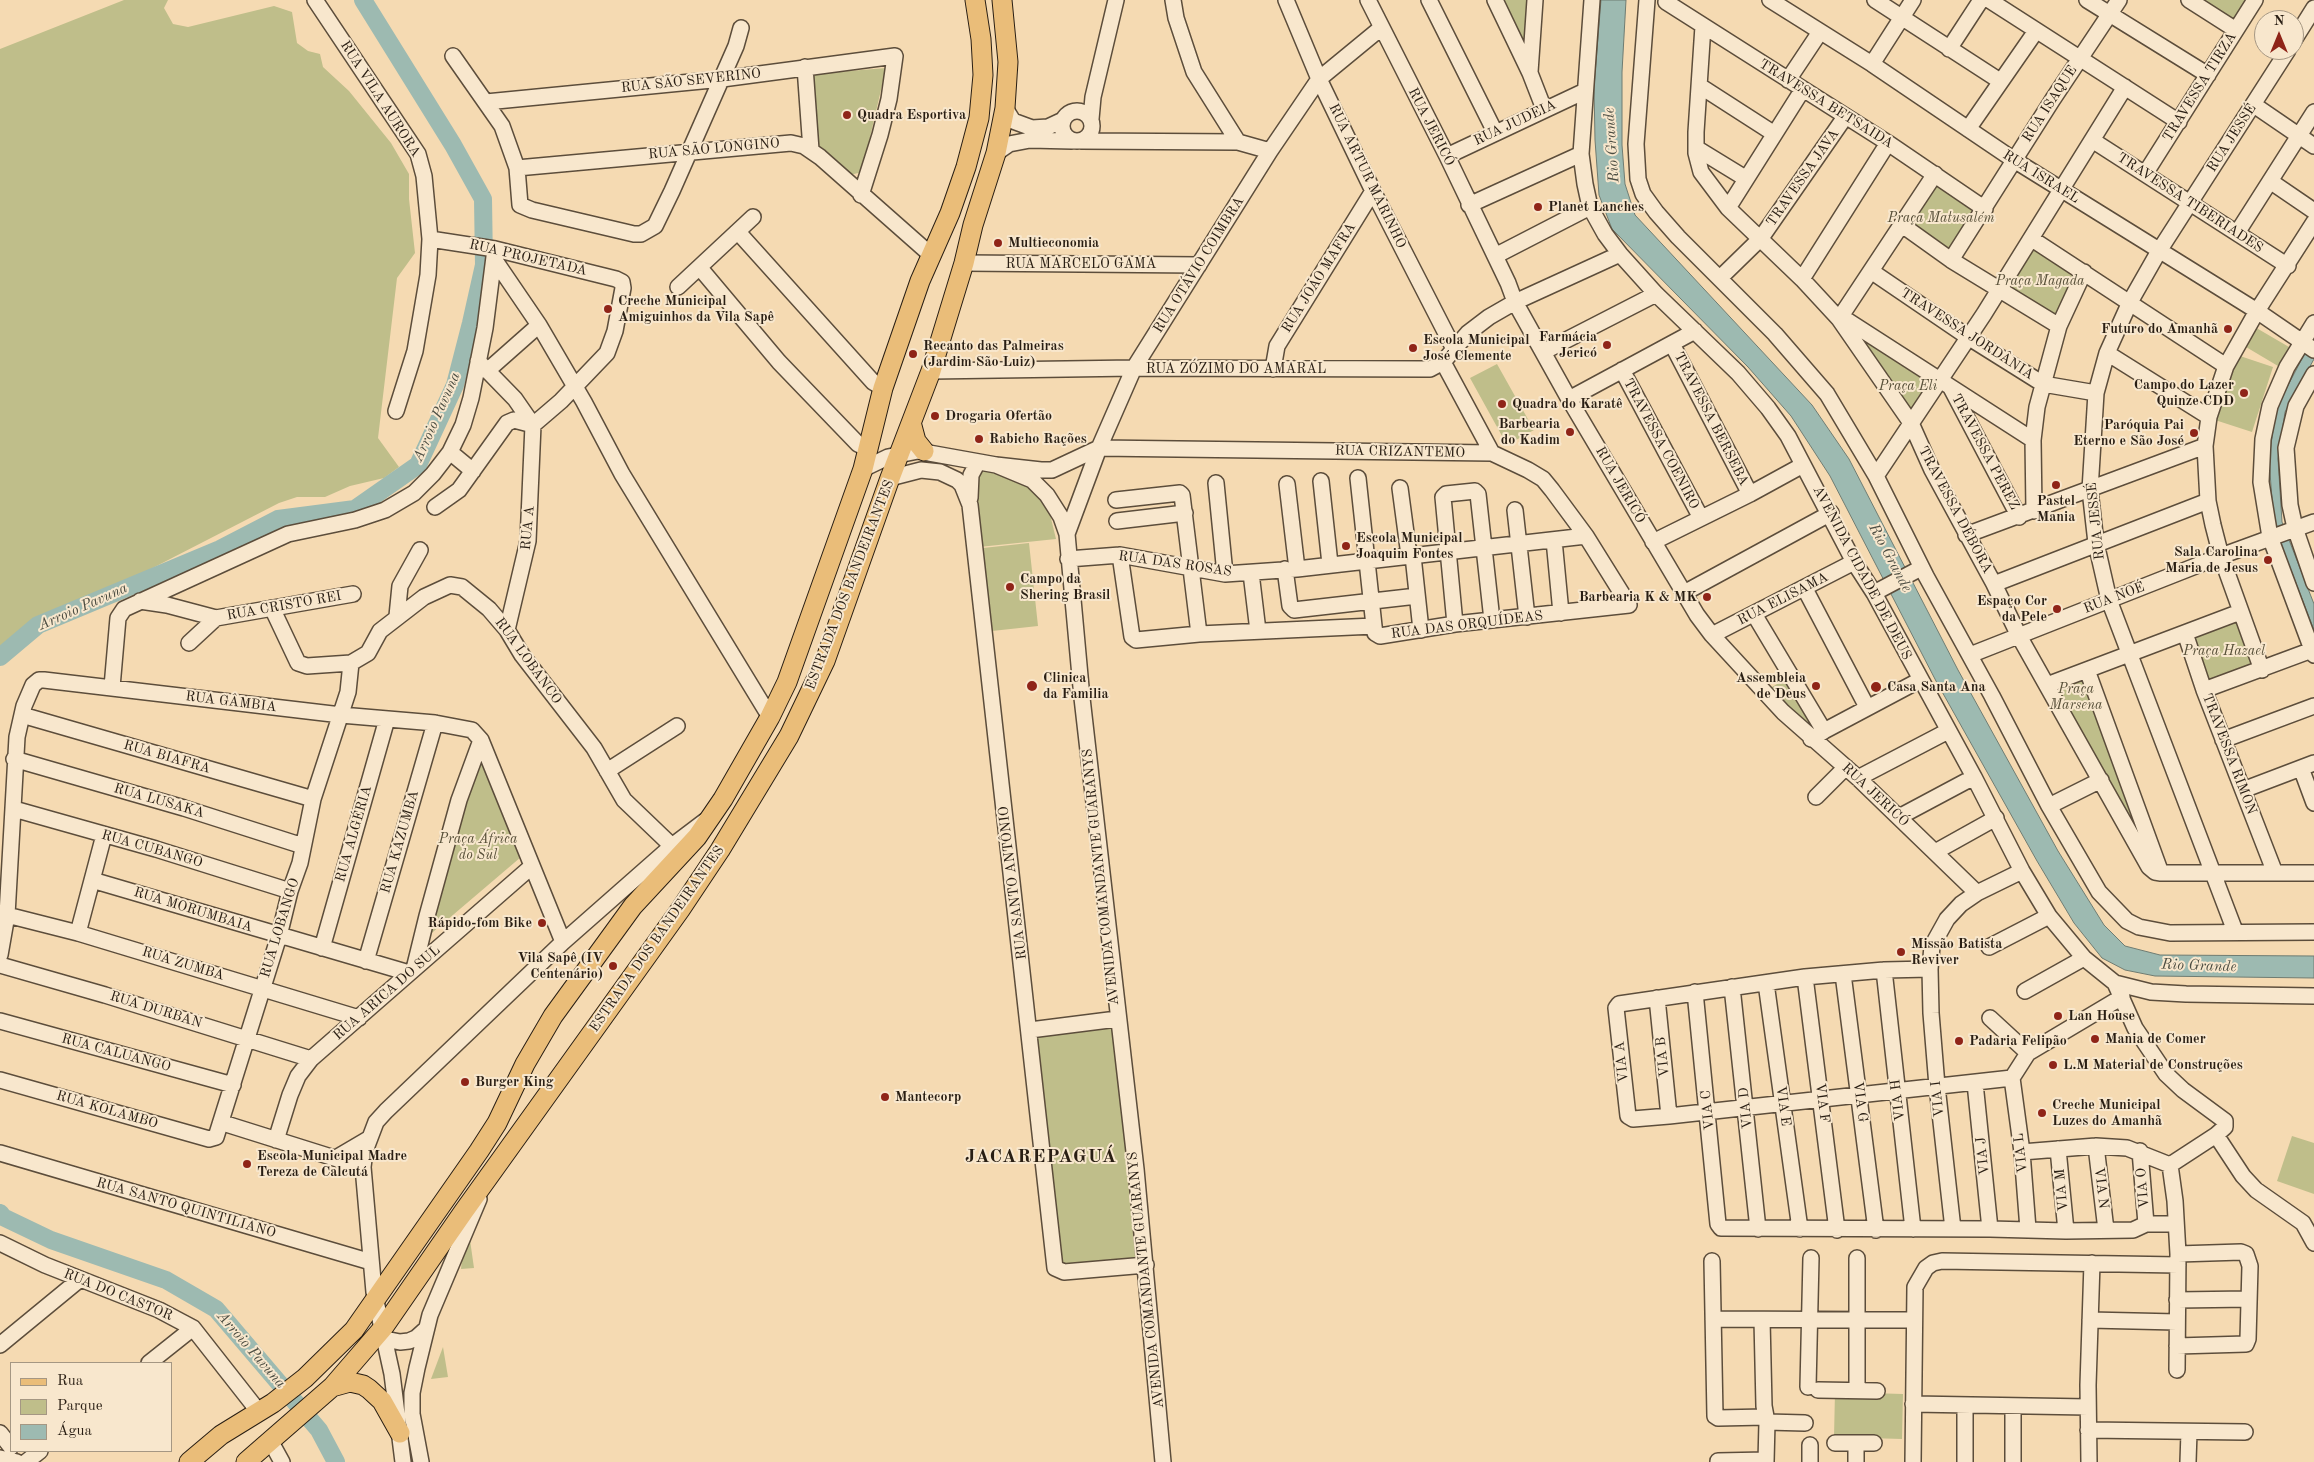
<!DOCTYPE html>
<meta charset="utf-8">
<style>
body{margin:0}
#map{position:relative;width:2314px;height:1462px;overflow:hidden;background:#f5dab2;font-family:"Old Standard TT",serif}
canvas{display:block}
.legend{position:absolute;left:10px;top:1362px;width:162px;height:90px;box-sizing:border-box;background:#f8e7cd;border:1px solid #a59783;margin:0;padding:6px 9px;list-style:none;font-size:15px;color:#291e13}
.legend li{display:flex;align-items:center;gap:10px;height:25px}
.legend b{width:25px;border:1px solid #a59783}
.north{position:absolute;left:2254px;top:10px;width:50px;height:50px;box-sizing:border-box;background:#f8e7cd;border:1px solid #a59783;border-radius:50%;rotate:0deg;font-size:14px;font-weight:700;line-height:20px;text-align:center;color:#291e13}
.north::after{content:'';display:block;margin:auto;width:18px;height:22px;background:#8f2418;clip-path:polygon(50% 0,100% 100%,50% 72%,0 100%)}
</style>
<div id="map">
<canvas width="2314" height="1462"></canvas>
<ul class="legend">
<li><b style="height:6px;background:#eabd79"></b>Rua</li>
<li><b style="height:14px;background:#bfbe8a"></b>Parque</li>
<li><b style="height:14px;background:#9dbab1"></b>Água</li>
</ul>
<div class="north">N</div>
</div>
<script>
const g = document.querySelector('canvas').getContext('2d');
g.lineJoin = 'round';
function fill(path, color) {
  g.fillStyle = color;
  g.fill(path, 'evenodd');
}
function poly(rows) {
  const path = new Path2D();
  for (const r of rows) {
    if (r.length === 3) {
      path.moveTo(r[0] + r[2], r[1]);
      path.arc(r[0], r[1], r[2], 0, 2 * Math.PI);
      continue;
    }
    path.moveTo(r[0], r[1]);
    for (let i = 2; i < r.length; i += 2) path.lineTo(r[i], r[i + 1]);
  }
  return path;
}
function stroke(path, color, width, dash) {
  g.strokeStyle = color;
  g.lineWidth = width;
  g.lineCap = dash ? 'butt' : 'round';
  g.setLineDash(dash || []);
  g.stroke(path);
}
function label(font, color, halo, rows, align = 'center') {
  g.font = font + ' "Old Standard TT",serif';
  g.lineWidth = 4;
  g.setLineDash([]);
  g.textBaseline = 'middle';
  g.strokeStyle = halo;
  g.fillStyle = color;
  for (const [text, x, y, turn = 0] of rows) {
    g.save();
    g.translate(x, y);
    g.rotate((+turn || 0) * Math.PI / 180);
    g.textAlign = isNaN(turn) ? turn : align;
    if (halo) g.strokeText(text, 0, 0);
    g.fillText(text, 0, 0);
    g.restore();
  }
}
fill(poly([
 [124,0,168,0,164,8,173,24,188,27,274,6,292,12,297,43,308,51,320,54,323,67,349,91,391,143,409,174,409,199,415,253,397,278,378,438,399,467,384,478,350,486,325,497,297,497,279,503,137,576,57,612,30,626,0,646,0,49],
 [1499,0,1529,0,1524,60],
 [2195,0,2252,0,2235,26],
 [886,68,862,172,850,175,818,148,812,74],
 [1934,178,1979,210,1950,255,1904,227],
 [2031,243,2076,272,2054,321,2003,290],
 [2253,326,2289,347,2278,366,2241,344],
 [1852,331,1932,381,1909,418],
 [2237,355,2273,367,2252,432,2215,420],
 [1497,364,1534,430,1507,445,1470,378],
 [981,465,1032,486,1047,502,1056,539,979,547,973,502],
 [1029,543,1038,626,992,631,983,548],
 [2242,617,2259,664,2207,685,2188,637],
 [2086,674,2156,875,2051,687],
 [1792,675,1817,734,1767,690],
 [472,742,521,857,413,949],
 [1115,1027,1145,1264,1075,1270,1056,1261,1036,1035],
 [2292,1136,2314,1143,2314,1194,2277,1181],
 [470,1240,474,1268,461,1269,462,1258],
 [443,1347,448,1377,431,1379],
 [1835,1392,1903,1394,1902,1439,1834,1437]
]), '#bfbe8a');
const water = poly([
 [1601,0,1626,0,1622,72,1622,145,1625,184,1635,215,1812,405,1849,459,1958,670,2058,851,2104,925,2125,946,2160,955,2314,956,2314,978,2155,976,2125,970,2102,958,2074,923,2037,861,1936,681,1830,476,1791,416,1748,367,1612,229,1599,195,1595,140,1594,87,1601,0],
 [2314,336,2314,359,2285,412,2278,459,2282,522,2314,604,2314,630,2274,526,2269,459,2276,408,2314,336]
]);
fill(water, '#9dbab1');
stroke(water, '#6f7c72', 1);
stroke(poly([
 [0,657,38,625,220,549,278,519,355,509,418,465,455,385,471,323,484,265,483,199,453,145,363,0],
 [0,1213,3,1217,51,1240,166,1280,216,1309,319,1430,336,1462]
]), '#9dbab1', 18);
const minor = poly([
 [315,0,418,154,424,176,430,239,428,275,415,351,396,411],
 [1173,0,1176,18,1194,72,1238,142],
 [1286,0,1319,79,1373,191,1454,349],
 [1368,0,1447,156,1508,283,1515,302,1569,399,1697,615,1712,635,1783,712,1858,778,1977,893],
 [1429,0,1495,132],
 [1495,0,1530,73,1544,109],
 [1592,0,1581,154,1585,184,1590,207,1605,234,1620,254,1656,294,1738,373,1768,408,1788,436,1854,562,1874,593,1974,777,2022,871,2049,916,2084,958,2115,983,2135,1028,2166,1074,2183,1090,2225,1121,2225,1127,2216,1135,2170,1165],
 [1647,0,1636,144,1638,179,1643,194,1656,212,1678,237,1775,334,1827,394,1876,476,1926,576,1992,696,2049,806,2099,892,2127,921,2139,927,2170,933,2314,932],
 [1770,0,1872,64,2014,160,2257,311,2314,350],
 [1875,0,2000,81],
 [1989,0,2179,122],
 [2087,0,2208,75],
 [2189,0,2236,30],
 [1666,2,1888,143,1985,209],
 [1703,26,1696,132,1696,153,1701,172,1728,208,1802,279,1839,319,1911,423,1932,470,1994,584,2019,636,2149,867,2155,872,2161,873,2314,873],
 [2294,40,2314,8],
 [1949,49,1981,0],
 [453,56,502,126,517,168,520,205,532,210,634,234,641,234,655,226,672,191,736,46,741,28],
 [1872,64,1913,0],
 [805,67,811,150],
 [1530,72,1535,0],
 [1788,80,1820,32],
 [1700,86,1773,133],
 [486,102,722,79,895,56,889,99,880,135,861,195],
 [2254,105,2314,146],
 [1005,108,1013,121,1032,128,1048,127,1063,120],
 [1077,126,15],
 [1091,119,1093,97,1116,0],
 [1968,129,2036,31],
 [2092,140,2288,266],
 [1081,141,1238,142,1270,151],
 [1696,148,1745,178],
 [996,153,1009,144,1030,140,1072,141],
 [1447,156,1585,91],
 [517,168,791,143,804,146,820,157,931,255],
 [2145,174,2255,0],
 [2270,181,2314,211],
 [1469,205,1581,154],
 [1728,208,1803,89],
 [1902,225,1951,260,2059,326],
 [738,232,873,382,883,388],
 [2237,233,2314,112],
 [430,239,495,249,616,279,622,282,623,288,615,331,607,353,561,401,533,425],
 [2032,239,2226,366],
 [1495,256,1590,207],
 [494,259,539,325,584,402,622,474,770,717],
 [1951,260,2053,99,2119,0],
 [964,263,1199,265],
 [700,268,779,362,858,444,868,449],
 [1871,271,1968,337,2043,384,2096,393],
 [1720,278,1761,238,1845,117],
 [1802,279,1888,143],
 [678,287,753,217],
 [1842,317,2033,440],
 [1839,319,1935,174],
 [2314,323,2287,367,2270,406,2263,439,2261,482,2270,537,2314,655],
 [1672,344,1750,494],
 [1543,352,1656,294],
 [2107,353,2209,417],
 [478,361,515,399,533,425],
 [1443,362,1492,453],
 [1273,369,1277,346,1373,191],
 [1622,370,1701,518],
 [487,371,539,325],
 [931,371,1134,368,1430,369,1443,362,1468,333,1489,317,1515,302,1620,254],
 [2314,374,2296,406,2286,448,2290,505,2295,528,2314,583],
 [1951,388,2019,517],
 [1569,399,1695,331],
 [450,452,473,471],
 [996,465,1041,470,1052,470,1099,448,1492,453,1528,470,1543,479,1552,490,1586,536,1629,605,1455,624,1380,636,1375,633,1374,626,1199,634,1136,640,1132,637,1120,555],
 [863,469,888,457,918,451,996,465,1032,480,1047,495,1061,517,1067,534,1082,698,1136,1169,1163,1462],
 [1876,476,1984,314,2125,87],
 [890,478,921,470,940,472,957,480,962,485,970,505,1055,1268,1064,1272,1146,1265],
 [1358,478,1374,626],
 [1321,481,1330,564],
 [1216,483,1225,574],
 [1287,484,1297,569],
 [1400,488,1408,548,1413,556,1421,630],
 [970,498,971,475,978,462],
 [1116,500,1180,493,1182,495,1199,634],
 [435,507,459,490,507,423,514,420,533,425],
 [1515,510,1527,617],
 [2034,511,2033,440,2037,407,2059,326,2084,272],
 [1117,521,1185,513],
 [1067,534,1099,448,1134,368,1270,151,1319,79,1381,28],
 [1966,535,2205,446],
 [1554,540,1561,613],
 [1653,542,1750,494,1803,465],
 [1068,559,1120,555,1225,574,1297,569,1586,536],
 [1285,569,1290,606,1294,610,1417,596],
 [1251,573,1258,631],
 [1994,584,2208,501],
 [1805,589,1867,707],
 [1684,593,1831,513],
 [1874,593,1921,568],
 [140,601,167,605,216,618],
 [272,608,298,663,307,666,351,663,368,653,380,631,424,597,450,585,462,587,489,609,507,630,522,655,594,748,624,800,672,846],
 [1754,614,1824,731,1811,739],
 [397,616,400,586,420,550],
 [1455,624,1443,497,1446,494,1475,491,1478,494,1492,620],
 [507,630,528,541,533,425],
 [2185,633,2204,690,2275,873],
 [1712,635,1854,562],
 [189,643,216,618,353,594],
 [1970,655,2221,556,2314,522],
 [2087,670,2161,873],
 [2262,670,2221,556,2213,525,2208,501,2205,446,2209,417,2226,366,2257,311,2314,222],
 [2047,685,2240,612],
 [112,687,118,618,124,609,288,534,355,520,385,510,414,493,433,474,450,452,463,425,471,398,485,328,495,249],
 [2204,690,2312,650],
 [22,715,313,799],
 [1824,731,1920,680],
 [2223,740,2314,706],
 [14,759,184,808,303,846],
 [2301,768,2314,803],
 [607,771,677,726],
 [1858,778,1948,731],
 [2243,790,2314,763],
 [1816,797,1846,767],
 [2049,806,2101,780],
 [14,809,156,849,290,891],
 [1899,817,1974,777],
 [1935,852,1996,818],
 [92,880,409,973],
 [7,915,78,933,359,1018],
 [2235,931,2109,600,2096,543,2090,490,2096,393,2107,353,2130,302,2159,251,2288,50],
 [78,933,104,835],
 [1989,947,2049,916],
 [322,948,387,719],
 [0,955,7,915,17,737,24,706,33,685,39,680,44,680,341,715,435,723,472,730,481,740,563,942],
 [366,961,435,723],
 [0,965,105,995,311,1059],
 [414,969,427,916,459,800,481,740],
 [1930,969,1884,970,1805,977,1619,1004,1616,1008,1628,1116,1633,1119,1669,1116,2012,1078,2028,1053,2122,997],
 [1884,970,1913,1229],
 [1843,974,1876,1230],
 [1805,977,1837,1230],
 [1766,983,1800,1229],
 [2115,983,2151,992,2186,994,2314,996],
 [1732,987,1758,1229],
 [2025,991,2084,958],
 [1695,992,1718,1224,1721,1228,1990,1229,2066,1231,2133,1230,2146,1224,2176,1224],
 [1657,998,1669,1116],
 [1990,1018,2028,1053],
 [0,1021,233,1085],
 [1030,1030,1117,1019],
 [2012,1078,2022,1152,2028,1229],
 [0,1080,209,1139,216,1137,279,936,290,891,300,863,313,799,348,692,351,663],
 [1975,1083,1990,1229],
 [223,1123,363,1167],
 [2216,1135,2243,1176,2256,1190,2303,1223,2314,1243],
 [276,1140,290,1095,298,1076,311,1059,531,867],
 [2096,1146,2106,1230],
 [2058,1149,2066,1231],
 [2140,1151,2146,1224],
 [2022,1152,2096,1146,2127,1148,2170,1165],
 [0,1153,371,1262],
 [336,1158,370,1138],
 [2170,1165,2175,1201,2178,1254,2177,1370],
 [1953,1229,1937,1086,1931,1013,1930,969,1932,946,1947,919,1961,904,1977,893,2022,871],
 [0,1243,45,1265,159,1310,193,1328,259,1412],
 [1712,1261,1715,1416,1718,1418,1765,1417],
 [2177,1300,2249,1299],
 [1713,1319,1913,1320],
 [1762,1320,1764,1406,1767,1422,1766,1462],
 [2090,1320,2177,1322],
 [385,1339,400,1342,409,1341,416,1338,426,1329],
 [0,1345,79,1280],
 [2177,1346,2246,1344,2248,1339,2250,1266,2246,1254,2241,1252,2178,1254],
 [149,1363,193,1328],
 [1808,1387,1811,1258],
 [1818,1390,1877,1391],
 [1857,1390,1857,1258],
 [1913,1404,2088,1407],
 [2013,1406,2013,1462],
 [1767,1422,1805,1423],
 [2088,1430,2245,1432],
 [0,1433,11,1447],
 [271,1442,282,1462],
 [1835,1443,1874,1443],
 [0,1458,17,1462],
 [1718,1461,1766,1460],
 [26,1462,40,1451],
 [403,1462,392,1374,374,1292,363,1167,365,1151,376,1122,386,1111,563,942,672,846,705,821],
 [421,1462,412,1414,412,1393,417,1368,430,1315,479,1199],
 [1810,1462,1810,1445],
 [1856,1462,1856,1443],
 [1913,1462,1915,1287,1926,1268,1933,1263,1942,1261,2178,1265],
 [1965,1462,1965,1405],
 [2089,1462,2088,1385,2092,1263],
 [2188,1462,2189,1432]
]);
const major = poly([
 [912,426,916,441,924,451],
 [332,1387,350,1382,363,1385,369,1389,382,1401,400,1433],
 [189,1462,221,1435,273,1403,305,1378,354,1330,479,1151,497,1123,525,1064,553,1016,633,906,697,837,723,799,770,717,787,682,863,469,883,388,920,281,950,213,966,167,979,118,983,75,981,39,975,0],
 [246,1462,332,1387,383,1328,464,1211,680,910,720,850,789,736,825,661,890,478,931,371,964,263,973,225,996,153,1005,108,1008,62,1002,0]
]);
stroke(minor, '#5c4d3b', 18);
stroke(major, '#291e13', 21);
stroke(minor, '#f8e7cd', 15);
stroke(major, '#eabd79', 19);
for (const [x, y, r, color] of [
 [847,115,5,"#8f2418"],
 [1538,207,5,"#8f2418"],
 [998,243,5,"#8f2418"],
 [608,309,5,"#8f2418"],
 [2228,329,5,"#8f2418"],
 [1607,345,5,"#8f2418"],
 [1413,348,5,"#8f2418"],
 [913,354,5,"#8f2418"],
 [2244,393,5,"#8f2418"],
 [1502,404,5,"#8f2418"],
 [935,416,5,"#8f2418"],
 [1570,432,5,"#8f2418"],
 [2194,433,5,"#8f2418"],
 [979,439,5,"#8f2418"],
 [2056,485,5,"#8f2418"],
 [1346,546,5,"#8f2418"],
 [2268,560,5,"#8f2418"],
 [1010,587,5,"#8f2418"],
 [1707,597,5,"#8f2418"],
 [2057,609,5,"#8f2418"],
 [1032,686,6,"#8f2418"],
 [1816,686,5,"#8f2418"],
 [1876,687,6,"#8f2418"],
 [542,923,5,"#8f2418"],
 [1901,952,5,"#8f2418"],
 [613,966,5,"#8f2418"],
 [2058,1016,5,"#8f2418"],
 [2095,1039,5,"#8f2418"],
 [1959,1041,5,"#8f2418"],
 [2053,1065,5,"#8f2418"],
 [465,1082,5,"#8f2418"],
 [885,1097,5,"#8f2418"],
 [2042,1113,5,"#8f2418"],
 [247,1164,5,"#8f2418"]
]) {
  const dot = new Path2D();
  dot.arc(x, y, r, 0, 2 * Math.PI);
  g.fillStyle = color;
  g.fill(dot);
  stroke(dot, '#f8e7cd', 2);
}
label('14px', '#291e13', '#f8e7cd', [
 ["RUA SÃO SEVERINO",691,81,-6],
 ["TRAVESSA TIRZA",2200,87,-58],
 ["RUA VILA AURORA",380,99,57],
 ["TRAVESSA BETSAIDA",1826,104,32],
 ["RUA ISAQUE",2050,104,-57],
 ["RUA JUDEIA",1515,123,-25],
 ["RUA JERICÓ",1431,127,63],
 ["RUA JESSÉ",2232,138,-57],
 ["RUA SÃO LONGINO",714,149,-5],
 ["RUA ARTUR MARINHO",1367,176,64],
 ["RUA ISRAEL",2041,177,32],
 ["TRAVESSA JAVA",1803,178,-55],
 ["TRAVESSA TIBERIADES",2190,203,33],
 ["RUA PROJETADA",528,258,13],
 ["RUA MARCELO GAMA",1081,264],
 ["RUA OTÁVIO COIMBRA",1199,265,-58],
 ["RUA JOÃO MAFRA",1319,278,-58],
 ["TRAVESSA JORDÂNIA",1967,334,33],
 ["RUA ZÓZIMO DO AMARAL",1236,369],
 ["TRAVESSA BERSEBA",1711,419,63],
 ["TRAVESSA COENIRO",1661,444,62],
 ["RUA CRIZANTEMO",1400,452,1],
 ["TRAVESSA PEREZ",1985,452,62],
 ["RUA JERICÓ",1620,485,60],
 ["TRAVESSA DÉBORA",1955,510,62],
 ["RUA JESSÉ",2096,521,-96],
 ["RUA A",528,528,-85],
 ["RUA DAS ROSAS",1175,564,8],
 ["AVENIDA CIDADE DE DEUS",1862,573,62],
 ["ESTRADA DOS BANDEIRANTES",850,585,-69],
 ["RUA NOÉ",2114,598,-21],
 ["RUA ELISAMA",1783,599,-27],
 ["RUA CRISTO REI",284,606,-10],
 ["RUA DAS ORQUÍDEAS",1467,625,-7],
 ["RUA LOBANCO",528,661,54],
 ["RUA GÂMBIA",231,702,7],
 ["TRAVESSA RIMON",2229,754,69],
 ["RUA BIAFRA",167,757,16],
 ["RUA JERICÓ",1875,795,43],
 ["RUA LUSAKA",159,801,16],
 ["RUA ALGÉRIA",354,834,-74],
 ["RUA KAZUMBA",400,842,-74],
 ["RUA CUBANGO",152,849,16],
 ["AVENIDA COMANDANTE GUARANYS",1101,877,-96],
 ["RUA SANTO ANTÔNIO",1013,883,-97],
 ["RUA MORUMBAIA",193,910,17],
 ["RUA LOBANGO",280,928,-73],
 ["ESTRADA DOS BANDEIRANTES",657,939,-55],
 ["RUA ZUMBA",183,964,17],
 ["RUA ARICA DO SUL",387,993,-41],
 ["RUA DURBAN",156,1010,17],
 ["RUA CALUANGO",116,1053,15],
 ["VIA B",1663,1057,-96],
 ["VIA A",1622,1062,-96],
 ["VIA I",1938,1099,-96],
 ["VIA H",1898,1100,-97],
 ["VIA G",1860,1102,83],
 ["VIA F",1822,1103,83],
 ["VIA E",1783,1106,82],
 ["VIA D",1746,1108,-96],
 ["RUA KOLAMBO",107,1110,16],
 ["VIA C",1708,1110,-96],
 ["VIA L",2021,1153,-96],
 ["VIA J",1983,1156,-96],
 ["VIA N",2101,1188,83],
 ["VIA O",2143,1188,-95],
 ["VIA M",2062,1190,-95],
 ["RUA SANTO QUINTILIANO",186,1208,16],
 ["AVENIDA COMANDANTE GUARANYS",1146,1280,-96],
 ["RUA DO CASTOR",118,1295,22]
]);
label('bold 14px', '#291e13', '#f8e7cd', [
 ["Quadra Esportiva",857,115],
 ["Planet Lanches",1548,207],
 ["Multieconomia",1008,243],
 ["Creche Municipal",618,301],
 ["Amiguinhos da Vila Sapê",618,317],
 ["Futuro do Amanhã",2218,329,"right"],
 ["Farmácia",1597,337,"right"],
 ["Jericó",1597,353,"right"],
 ["Escola Municipal",1423,340],
 ["José Clemente",1423,356],
 ["Recanto das Palmeiras",923,346],
 ["(Jardim São Luiz)",923,362],
 ["Campo do Lazer",2234,385,"right"],
 ["Quinze CDD",2234,401,"right"],
 ["Quadra do Karatê",1512,404],
 ["Drogaria Ofertão",945,416],
 ["Barbearia",1560,424,"right"],
 ["do Kadim",1560,440,"right"],
 ["Paróquia Pai",2184,425,"right"],
 ["Eterno e São José",2184,441,"right"],
 ["Rabicho Rações",989,439],
 ["Pastel",2056,501,"center"],
 ["Mania",2056,517,"center"],
 ["Escola Municipal",1356,538],
 ["Joaquim Fontes",1356,554],
 ["Sala Carolina",2258,552,"right"],
 ["Maria de Jesus",2258,568,"right"],
 ["Campo da",1020,579],
 ["Shering Brasil",1020,595],
 ["Barbearia K & MK",1697,597,"right"],
 ["Espaço Cor",2047,601,"right"],
 ["da Pele",2047,617,"right"],
 ["Clinica",1043,678],
 ["da Familia",1043,694],
 ["Assembleia",1806,678,"right"],
 ["de Deus",1806,694,"right"],
 ["Casa Santa Ana",1887,687],
 ["Rápido-fom Bike",532,923,"right"],
 ["Missão Batista",1911,944],
 ["Reviver",1911,960],
 ["Vila Sapê (IV",603,958,"right"],
 ["Centenário)",603,974,"right"],
 ["Lan House",2068,1016],
 ["Mania de Comer",2105,1039],
 ["Padaria Felipão",1969,1041],
 ["L.M Material de Construções",2063,1065],
 ["Burger King",475,1082],
 ["Mantecorp",895,1097],
 ["Creche Municipal",2052,1105],
 ["Luzes do Amanhã",2052,1121],
 ["Escola Municipal Madre",257,1156],
 ["Tereza de Calcutá",257,1172]
], 'left');
label('italic 14px', '#564e37', '#f8e7cd', [
 ["Praça Matusalém",1941,218],
 ["Praça Magada",2040,281],
 ["Praça Eli",1908,386],
 ["Praça Hazael",2224,651],
 ["Praça",2076,689],
 ["Marsena",2076,705],
 ["Praça África",478,839],
 ["do Sul",478,855]
]);
label('italic 15px', '#4c4d42', '#f8e7cd', [
 ["Rio Grande",1612,145,-94],
 ["Arroio Pavuna",437,417,-66],
 ["Rio Grande",1890,558,62],
 ["Arroio Pavuna",83,607,-24],
 ["Rio Grande",2199,966,2],
 ["Arroio Pavuna",251,1350,49]
]);
g.letterSpacing = '1px';
label('bold 19px', '#291e13', '#f8e7cd', [
 ["JACAREPAGUÁ",1041,1157]
]);
g.letterSpacing = '0px';
</script>
